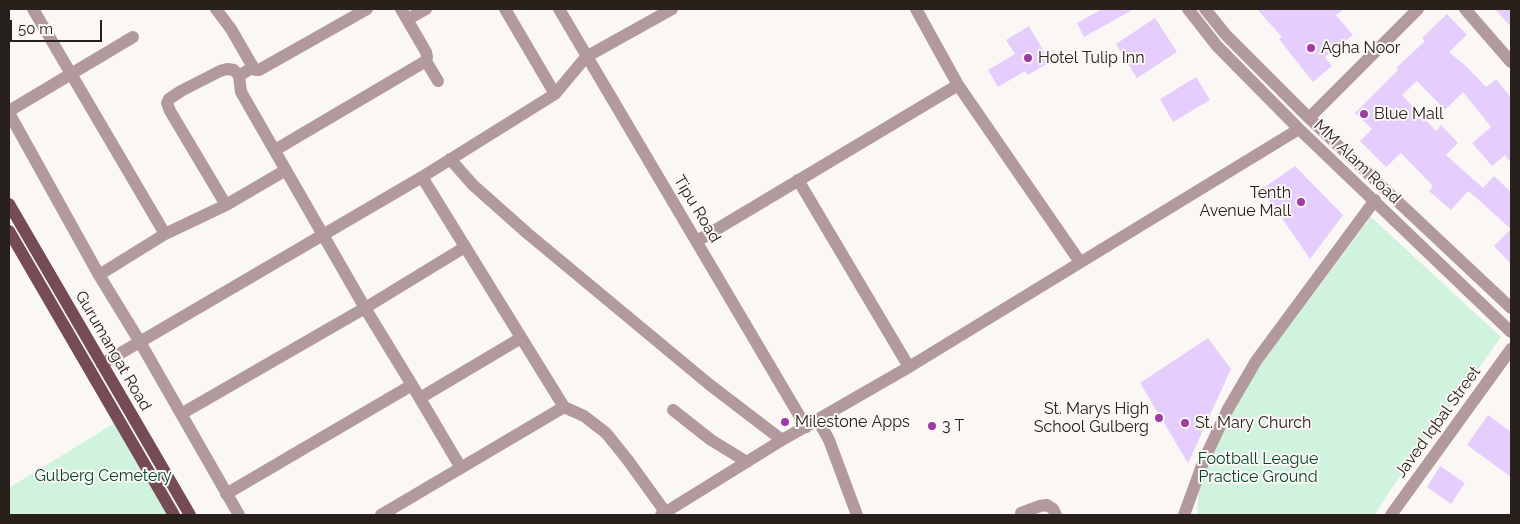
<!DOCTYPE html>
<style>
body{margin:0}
#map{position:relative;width:1520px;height:524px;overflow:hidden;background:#fbf7f4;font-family:Raleway,sans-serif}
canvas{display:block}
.frame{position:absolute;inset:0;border:10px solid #28201a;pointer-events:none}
.scale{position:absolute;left:10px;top:20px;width:92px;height:22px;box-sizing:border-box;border:2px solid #28201a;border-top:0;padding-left:6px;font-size:15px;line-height:18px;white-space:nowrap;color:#28201a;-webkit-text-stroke:4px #fbf7f4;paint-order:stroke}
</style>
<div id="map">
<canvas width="1520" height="524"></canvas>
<div class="frame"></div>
<div class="scale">50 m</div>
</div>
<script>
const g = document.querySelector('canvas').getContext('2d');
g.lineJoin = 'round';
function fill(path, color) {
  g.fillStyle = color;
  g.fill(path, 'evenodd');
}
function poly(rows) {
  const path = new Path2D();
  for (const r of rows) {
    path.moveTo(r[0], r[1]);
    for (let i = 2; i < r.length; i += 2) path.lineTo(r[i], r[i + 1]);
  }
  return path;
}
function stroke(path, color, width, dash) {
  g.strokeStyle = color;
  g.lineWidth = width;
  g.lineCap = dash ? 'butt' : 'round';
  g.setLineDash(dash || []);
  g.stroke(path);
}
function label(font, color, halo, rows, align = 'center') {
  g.font = font + ' Raleway,sans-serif';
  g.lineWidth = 4;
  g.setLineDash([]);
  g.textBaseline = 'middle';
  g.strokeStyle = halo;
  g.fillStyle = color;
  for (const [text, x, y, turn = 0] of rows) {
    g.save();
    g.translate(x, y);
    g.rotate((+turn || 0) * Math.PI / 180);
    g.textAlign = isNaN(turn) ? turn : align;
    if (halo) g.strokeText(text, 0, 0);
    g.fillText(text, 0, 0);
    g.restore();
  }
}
fill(poly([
 [1371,217,1501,337,1389,492,1375,515,1197,515,1200,472,1246,384],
 [118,421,171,515,9,515,9,488]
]), '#d0f3dd');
fill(poly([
 [1102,9,1134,9,1084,37,1077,23],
 [1257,9,1344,9,1336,15,1353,35,1325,57,1332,66,1313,82,1279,39,1282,37],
 [1495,9,1511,9,1511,27],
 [1447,14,1467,35,1449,52,1467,67,1486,87,1496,79,1511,98,1511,163,1505,155,1492,166,1472,143,1491,127,1463,92,1445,110,1417,81,1402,95,1436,131,1441,125,1458,143,1446,155,1483,188,1494,176,1511,192,1511,264,1494,246,1511,229,1472,194,1468,191,1451,210,1429,191,1433,186,1401,153,1386,167,1360,141,1372,129,1355,113,1398,70,1396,68,1425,41,1422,38],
 [1155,18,1177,52,1137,78,1116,44],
 [1029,26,1050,62,1028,75,1025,71,998,87,988,70,1015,54,1006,40],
 [1196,77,1210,100,1173,122,1160,99],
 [1295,166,1343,215,1310,259,1262,189],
 [1208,338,1231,369,1188,463,1140,383],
 [1488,415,1511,432,1511,477,1467,445],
 [1440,466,1465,483,1451,504,1427,487]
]), '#e5cefd');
stroke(poly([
 [33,9,165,234,99,275],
 [216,9,231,29,253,67,239,76,241,92,365,308,412,385,461,468],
 [505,9,555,94],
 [559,9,806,427],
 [916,9,958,85,1080,262],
 [1188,9,1217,46,1299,129,1511,332],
 [1205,9,1226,35,1309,118,1511,308],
 [1465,9,1511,62],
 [408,19,426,9],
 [426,61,438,81],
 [253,67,255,70,259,70,367,9],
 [9,111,133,37],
 [9,113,99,275,140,342,239,515],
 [1309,118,1418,9],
 [275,150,426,61,427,57,426,52,401,9],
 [450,159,473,185,527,233,710,385,782,440],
 [422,177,564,407,584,416,606,433,627,459,666,513],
 [798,180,909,367],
 [226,205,170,111,167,103,169,99,181,91,220,71,227,69,234,70,239,76],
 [165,234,226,205,286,170],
 [697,241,958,85],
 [102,364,422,177,555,94,586,57,672,9],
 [420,398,521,338],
 [673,410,711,440,747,462],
 [181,414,365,308,465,247],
 [818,420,829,440,857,515],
 [226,494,412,385],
 [1021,513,1040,506,1047,505,1053,509,1056,515],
 [381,515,564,407],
 [661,515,782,440,909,367,1299,129],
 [1184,515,1204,460,1228,409,1256,361,1375,200],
 [1391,515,1511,349]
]), '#b2999d', 12);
stroke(poly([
 [9,204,190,515],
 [9,231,174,515]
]), '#754b55', 12);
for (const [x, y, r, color] of [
 [1311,48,5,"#9d3ca3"],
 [1028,58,5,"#9d3ca3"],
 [1364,114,5,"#9d3ca3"],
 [1301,202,5,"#9d3ca3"],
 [1159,418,5,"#9d3ca3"],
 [785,422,5,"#9d3ca3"],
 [1185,423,5,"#9d3ca3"],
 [932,426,5,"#9d3ca3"]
]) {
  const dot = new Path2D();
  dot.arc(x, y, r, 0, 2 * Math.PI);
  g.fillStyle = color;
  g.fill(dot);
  stroke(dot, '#fbf7f4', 2);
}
label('16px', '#28201a', '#fbf7f4', [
 ["Agha Noor",1321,48],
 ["Hotel Tulip Inn",1038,58],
 ["Blue Mall",1374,114],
 ["Tenth",1291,193,"right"],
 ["Avenue Mall",1291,211,"right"],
 ["St. Marys High",1149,409,"right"],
 ["School Gulberg",1149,427,"right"],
 ["Milestone Apps",795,422],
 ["St. Mary Church",1195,423],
 ["3 T",942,426]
], 'left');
label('16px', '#28201a', '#fbf7f4', [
 ["MM Alam Road",1357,162,44],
 ["Tipu Road",697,209,59],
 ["Gurumangat Road",113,351,60],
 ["Javed Iqbal Street",1438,422,-54]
]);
label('16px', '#05462a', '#fbf7f4', [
 ["Football League",1258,459],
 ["Practice Ground",1258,477],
 ["Gulberg Cemetery",103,476]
]);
</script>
